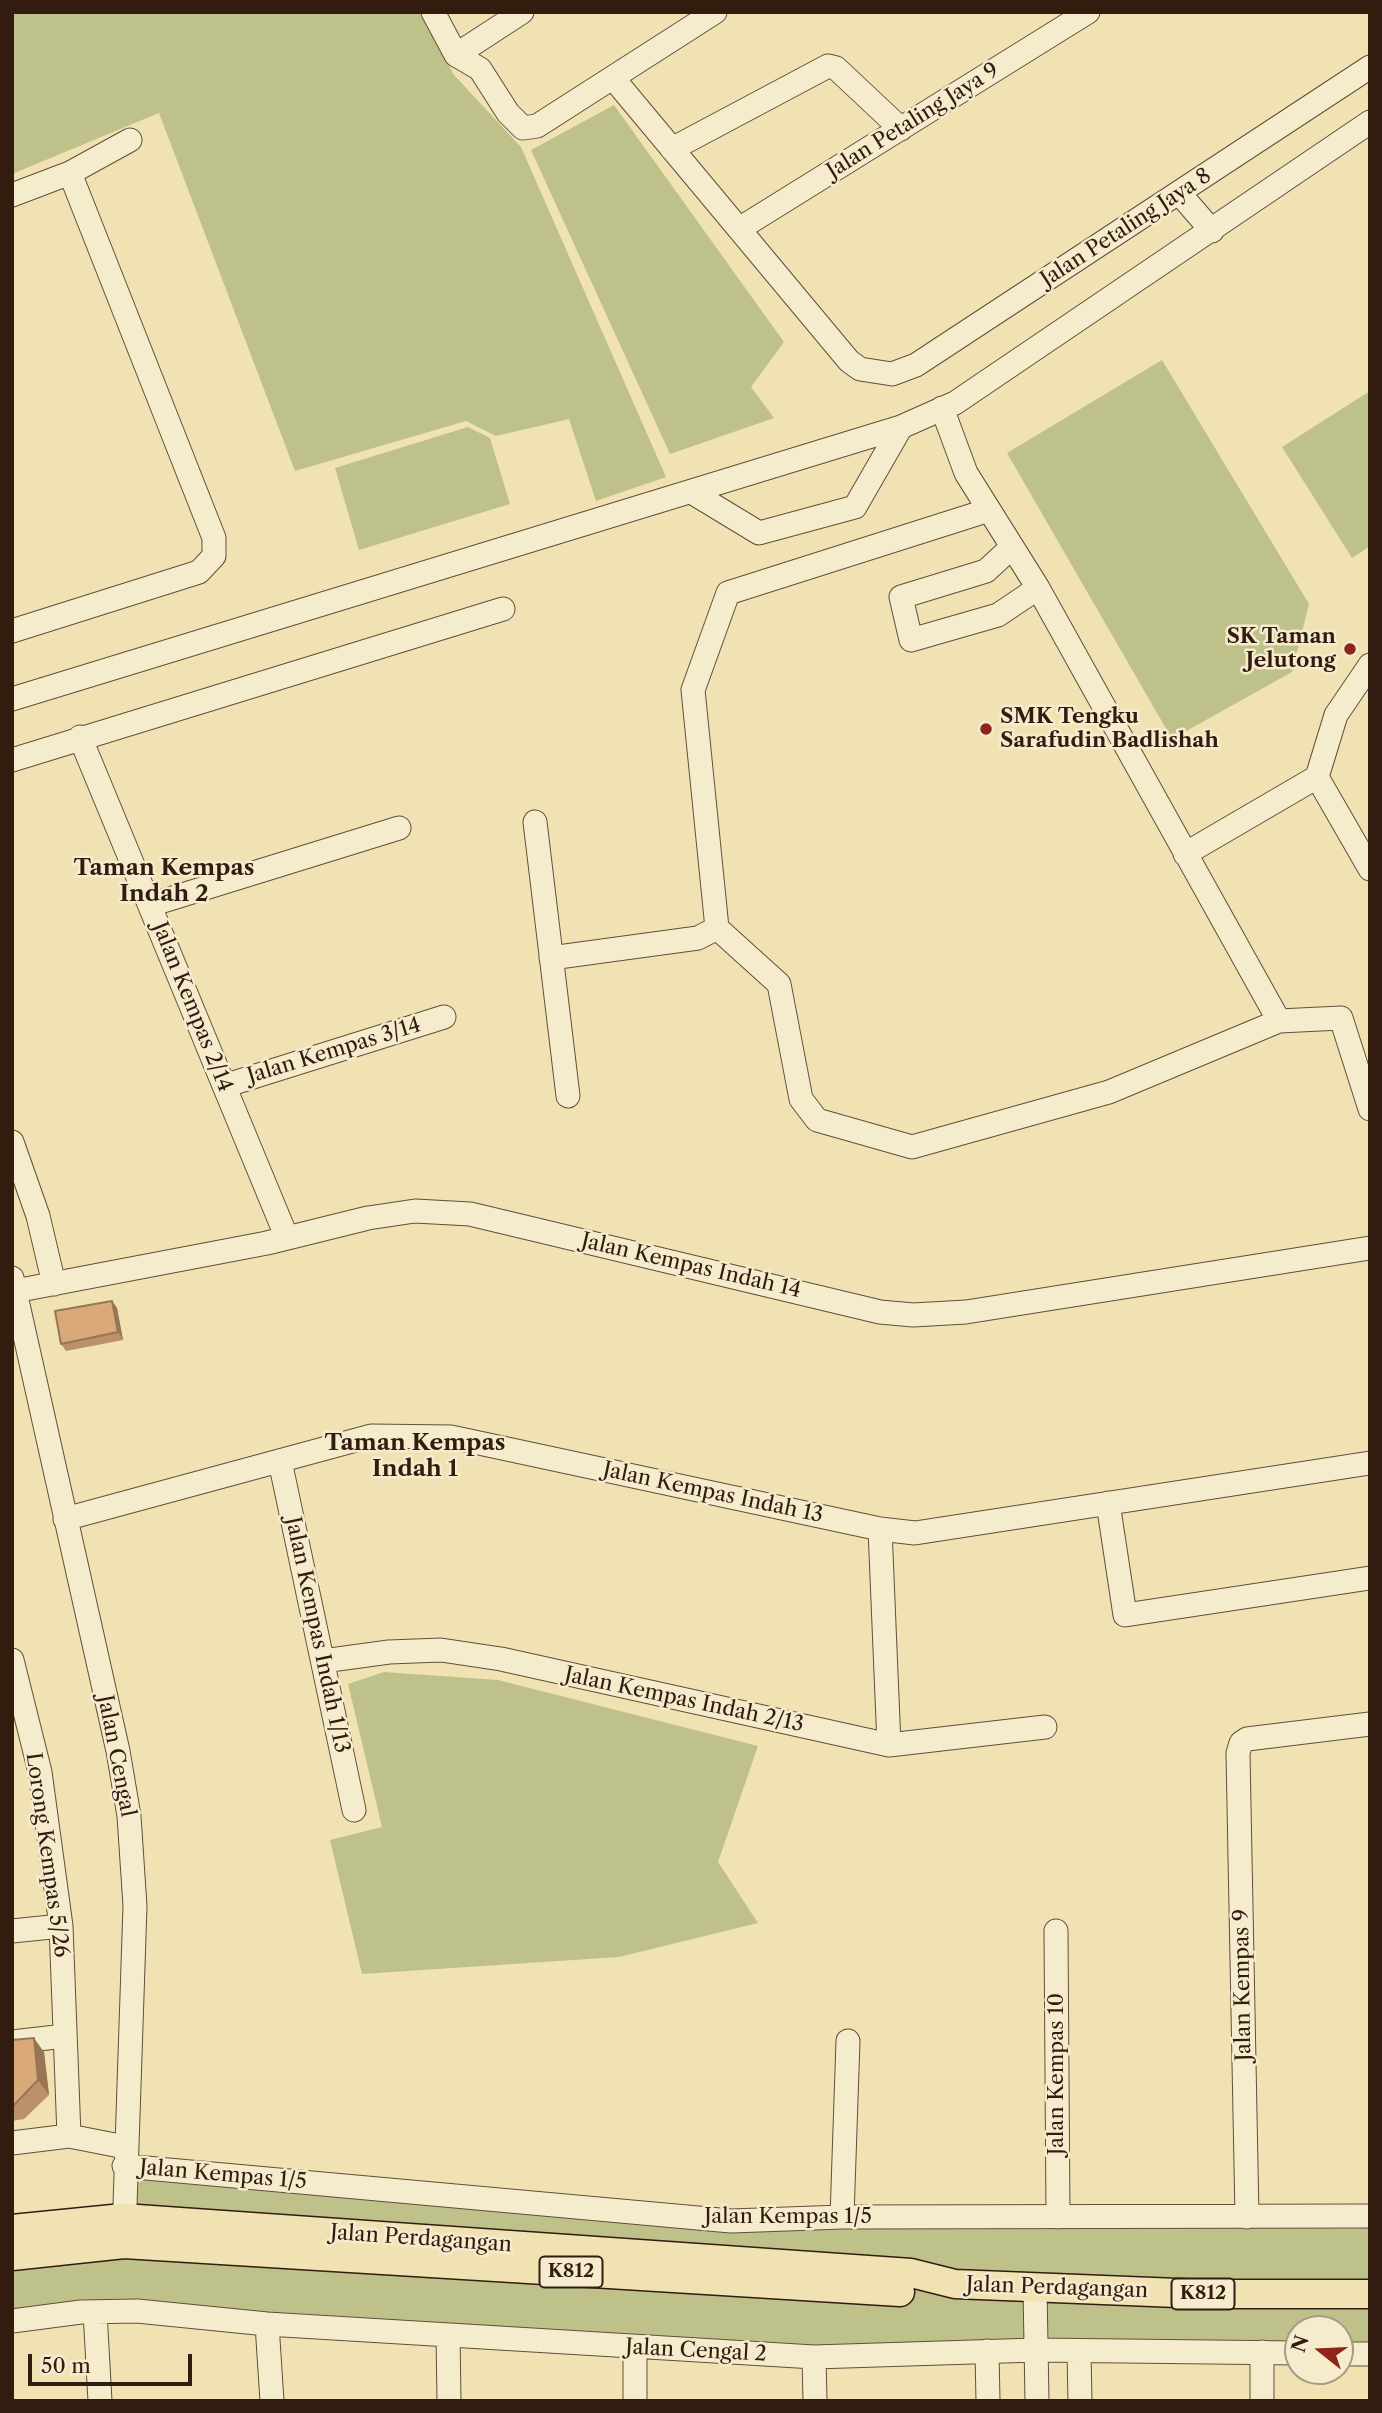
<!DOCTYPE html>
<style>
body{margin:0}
#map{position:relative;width:1382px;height:2413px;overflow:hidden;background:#f0e2b3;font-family:"Libre Caslon Text",serif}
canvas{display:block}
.frame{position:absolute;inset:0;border:14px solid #321c10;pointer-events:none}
.north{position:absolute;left:1284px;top:2315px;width:70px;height:70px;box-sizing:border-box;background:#f5ecce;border:2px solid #a79982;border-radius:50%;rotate:288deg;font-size:19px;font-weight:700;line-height:28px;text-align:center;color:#321c10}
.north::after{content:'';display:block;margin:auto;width:24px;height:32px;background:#8f2418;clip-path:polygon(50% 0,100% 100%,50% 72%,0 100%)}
.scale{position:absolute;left:28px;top:2354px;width:164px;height:32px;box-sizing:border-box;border:4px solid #321c10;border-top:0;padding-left:9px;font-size:21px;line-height:24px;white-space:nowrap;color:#321c10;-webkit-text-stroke:5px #f5ecce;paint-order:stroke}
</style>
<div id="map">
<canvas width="1382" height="2413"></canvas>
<div class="frame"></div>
<div class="north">N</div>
<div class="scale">50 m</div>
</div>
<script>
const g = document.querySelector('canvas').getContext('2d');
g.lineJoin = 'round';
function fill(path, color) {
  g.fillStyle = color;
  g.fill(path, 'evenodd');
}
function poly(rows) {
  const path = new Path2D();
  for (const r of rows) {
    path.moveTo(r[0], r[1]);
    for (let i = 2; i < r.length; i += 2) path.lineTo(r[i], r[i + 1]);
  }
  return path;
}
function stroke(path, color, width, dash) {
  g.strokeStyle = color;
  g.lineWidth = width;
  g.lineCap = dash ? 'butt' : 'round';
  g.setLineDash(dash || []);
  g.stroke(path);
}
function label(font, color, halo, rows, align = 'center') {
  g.font = font + ' "Libre Caslon Text",serif';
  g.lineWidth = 5;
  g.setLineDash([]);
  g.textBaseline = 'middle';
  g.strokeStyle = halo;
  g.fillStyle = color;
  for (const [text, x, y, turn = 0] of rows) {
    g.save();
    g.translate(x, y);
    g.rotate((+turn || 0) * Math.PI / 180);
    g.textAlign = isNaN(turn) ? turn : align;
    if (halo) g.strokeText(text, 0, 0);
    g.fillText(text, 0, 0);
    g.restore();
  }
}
fill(poly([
 [12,12,422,12,454,75,521,147,666,477,596,501,569,419,496,436,466,421,295,471,159,113,12,174],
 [614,105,784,342,751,387,774,418,670,454,531,150],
 [1162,360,1309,604,1292,672,1172,739,1007,453],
 [1370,391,1370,546,1352,558,1282,447],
 [468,427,490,438,510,504,359,550,335,468],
 [384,1672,498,1680,758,1746,718,1862,758,1923,619,1957,362,1974,330,1840,382,1827,348,1684],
 [124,2166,731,2221,1370,2216,1370,2354,1340,2354,1340,2329,1298,2329,1298,2353,814,2357,137,2311,12,2322,12,2256,124,2244,910,2293,944,2282,123,2218]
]), '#bec28a');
const minor = poly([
 [433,12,456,55,480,69,508,113,523,128,537,126,715,12],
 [456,55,522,12],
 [613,78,849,361,860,369,892,374,916,365,1370,67],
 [672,149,828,66,836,68,901,129],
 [1180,194,1212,231],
 [12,195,70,173,130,140],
 [739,229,1088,12],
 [942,408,966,473,1038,588,1279,1021],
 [693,493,759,533,855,507,901,427],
 [989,510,728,593,693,690,717,928,779,984,801,1099,817,1120,912,1147,1109,1092,1279,1021,1341,1018,1370,1109],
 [1012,547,986,571,901,597,911,640,998,615,1038,588],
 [12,631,199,572,214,556,214,538,70,173],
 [12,699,901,427,955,403,1370,122],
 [80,737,287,1238],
 [12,760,503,609],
 [1317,777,1370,869],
 [535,822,568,1096],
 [1185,854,1317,777,1336,715,1370,665],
 [150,905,399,828],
 [551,958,698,938,717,928],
 [224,1086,444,1017],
 [12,1142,38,1216,54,1284],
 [12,1278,118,1751,129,1816,135,1906,124,2235],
 [15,1291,267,1243,368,1218,415,1211,470,1214,880,1312,913,1315,966,1312,1370,1248],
 [280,1461,354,1810],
 [1108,1503,1125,1615,1370,1578],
 [65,1519,371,1436,451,1437,880,1529,915,1533,1370,1463],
 [880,1529,889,1745],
 [12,1660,40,1772,61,1926,69,2136],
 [323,1661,389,1652,441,1650,501,1659,889,1745,1045,1727],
 [12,1931,61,1926],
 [1056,1931,1058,2217],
 [12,2042,65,2036],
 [12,2143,69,2136,125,2147],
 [124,2166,731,2221,842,2217,1370,2216],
 [842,2217,848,2041],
 [1247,2217,1238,1753,1241,1743,1247,1739,1370,1724],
 [1035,2289,1037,2401],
 [95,2312,100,2401],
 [12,2321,81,2312,137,2311,267,2324,814,2357,1036,2350,1298,2353],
 [267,2324,272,2401],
 [448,2335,449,2401],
 [635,2347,635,2401],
 [987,2351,988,2401],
 [1079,2352,1080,2401],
 [1262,2352,1262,2401],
 [1340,2354,1370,2354],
 [814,2357,815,2401]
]);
const major = poly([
 [12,2229,123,2218,911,2273,955,2284,1202,2294,1370,2294],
 [12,2256,124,2244,900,2292]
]);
stroke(minor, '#624e39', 25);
stroke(major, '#321c10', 31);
stroke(minor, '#f5ecce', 23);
stroke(major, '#f0e2b3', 28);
fill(poly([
 [112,1301,117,1308,123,1340,66,1351,61,1344],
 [12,2040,44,2052,49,2095,24,2119,12,2121]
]), '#bb9169');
fill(poly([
 [112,1301,117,1308,123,1340,118,1332],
 [34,2038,44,2052,49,2095,38,2080]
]), '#987655');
const building = poly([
 [112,1301,118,1332,61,1344,55,1311,112,1301],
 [34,2038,38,2080,14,2105,12,2105,12,2040,34,2038]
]);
fill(building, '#d9a97a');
stroke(building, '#987655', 2);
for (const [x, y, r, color] of [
 [1350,649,7,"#8f2418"],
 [986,729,7,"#8f2418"]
]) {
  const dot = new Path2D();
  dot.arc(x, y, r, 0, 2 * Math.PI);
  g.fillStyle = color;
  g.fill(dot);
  stroke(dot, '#f5ecce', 2.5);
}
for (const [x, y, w] of [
 [571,2272,63],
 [1203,2294,63]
]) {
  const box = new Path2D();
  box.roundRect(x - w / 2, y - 15.5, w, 31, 5);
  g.fillStyle = '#f5ecce';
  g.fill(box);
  stroke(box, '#321c10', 2);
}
label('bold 19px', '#321c10', null, [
 ["K812",571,2272],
 ["K812",1203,2294]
]);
label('21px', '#321c10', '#f5ecce', [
 ["Jalan Petaling Jaya 9",913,121,-32],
 ["Jalan Petaling Jaya 8",1126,228,-33],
 ["Jalan Kempas 2/14",192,1007,68],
 ["Jalan Kempas 3/14",334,1051,-17],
 ["Jalan Kempas Indah 14",691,1266,13],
 ["Jalan Kempas Indah 13",713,1493,12],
 ["Jalan Kempas Indah 1/13",317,1635,78],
 ["Jalan Kempas Indah 2/13",684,1700,12],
 ["Jalan Cengal",116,1756,79],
 ["Lorong Kempas 5/26",47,1855,82],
 ["Jalan Kempas 9",1243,1985,-91],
 ["Jalan Kempas 10",1057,2074,-90],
 ["Jalan Kempas 1/5",223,2175,5],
 ["Jalan Kempas 1/5",788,2217],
 ["Jalan Perdagangan",421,2239,4],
 ["Jalan Perdagangan",1057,2288,2],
 ["Jalan Cengal 2",696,2351,3]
]);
label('bold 21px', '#321c10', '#f5ecce', [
 ["SK Taman",1336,637],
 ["Jelutong",1336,661],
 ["SMK Tengku",1000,717,"left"],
 ["Sarafudin Badlishah",1000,741,"left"]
], 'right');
label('bold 23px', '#321c10', '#f5ecce', [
 ["Taman Kempas",164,868],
 ["Indah 2",164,894],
 ["Taman Kempas",415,1443],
 ["Indah 1",415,1469]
]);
</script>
